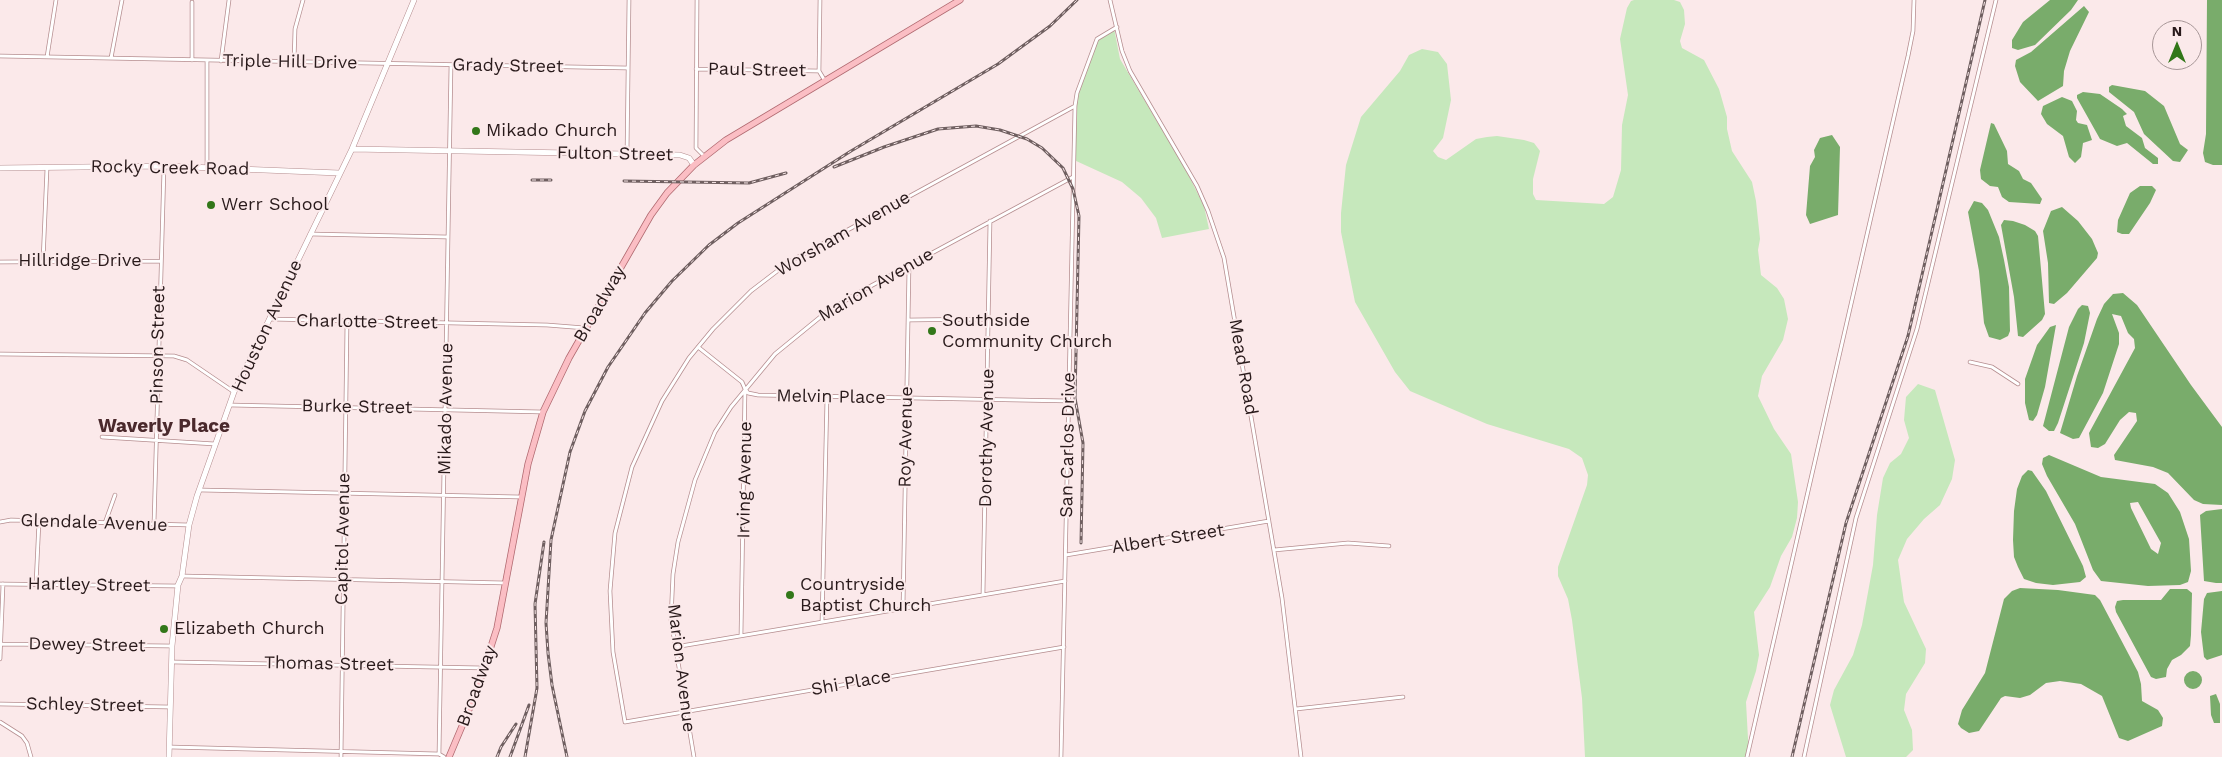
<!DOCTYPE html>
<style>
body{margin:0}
#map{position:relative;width:2222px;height:757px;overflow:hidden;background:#fbe9ea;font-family:"Work Sans",sans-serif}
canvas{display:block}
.north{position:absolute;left:2152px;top:20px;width:50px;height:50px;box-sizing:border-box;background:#fbe9ea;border:1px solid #a79697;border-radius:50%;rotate:0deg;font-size:14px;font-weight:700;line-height:20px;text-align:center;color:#291a1b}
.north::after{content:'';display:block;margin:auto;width:18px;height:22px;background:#327719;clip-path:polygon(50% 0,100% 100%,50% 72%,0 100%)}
</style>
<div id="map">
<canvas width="2222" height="757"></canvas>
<div class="north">N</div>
</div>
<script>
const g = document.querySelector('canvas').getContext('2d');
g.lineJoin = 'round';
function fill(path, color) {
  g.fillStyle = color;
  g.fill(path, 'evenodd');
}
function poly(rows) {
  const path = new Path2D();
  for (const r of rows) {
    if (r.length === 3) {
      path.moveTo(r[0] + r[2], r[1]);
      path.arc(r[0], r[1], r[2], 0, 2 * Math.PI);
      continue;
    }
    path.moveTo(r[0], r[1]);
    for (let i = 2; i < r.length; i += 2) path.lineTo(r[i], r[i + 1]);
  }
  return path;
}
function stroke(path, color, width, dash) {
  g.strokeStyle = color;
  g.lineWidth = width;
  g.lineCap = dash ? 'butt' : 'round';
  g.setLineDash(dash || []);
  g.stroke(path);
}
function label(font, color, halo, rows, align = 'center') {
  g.font = font + ' "Work Sans",sans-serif';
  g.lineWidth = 4;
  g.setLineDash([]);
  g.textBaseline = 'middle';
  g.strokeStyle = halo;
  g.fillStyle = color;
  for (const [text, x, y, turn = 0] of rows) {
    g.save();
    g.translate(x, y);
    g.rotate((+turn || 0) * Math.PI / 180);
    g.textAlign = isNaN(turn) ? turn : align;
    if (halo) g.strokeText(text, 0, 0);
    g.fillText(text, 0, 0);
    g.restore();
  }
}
fill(poly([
 [1634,0,1674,0,1680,2,1684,10,1685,24,1680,41,1682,48,1704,60,1719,89,1727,117,1727,129,1732,151,1752,182,1756,201,1760,239,1758,250,1761,275,1777,288,1784,299,1788,319,1783,340,1762,376,1758,396,1774,429,1791,454,1798,502,1797,518,1792,537,1781,556,1770,587,1754,612,1759,655,1756,671,1746,702,1749,757,1585,757,1582,698,1572,620,1568,599,1558,576,1558,567,1587,485,1588,475,1582,458,1569,449,1487,424,1410,391,1395,372,1355,302,1341,232,1341,213,1346,165,1361,117,1400,71,1409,55,1422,49,1438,52,1447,64,1451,100,1443,138,1433,151,1438,157,1446,160,1476,139,1487,137,1497,136,1524,140,1534,143,1540,151,1533,179,1533,194,1536,200,1604,204,1613,197,1621,170,1622,125,1628,95,1620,39,1627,8,1631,1],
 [1114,28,1120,59,1186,170,1204,206,1209,229,1162,238,1156,218,1141,198,1122,182,1074,160,1075,105,1078,92,1096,42,1105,32],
 [1918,384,1935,390,1955,460,1952,479,1940,505,1924,519,1907,539,1898,560,1904,602,1926,649,1925,663,1906,694,1904,710,1912,730,1913,750,1906,757,1846,757,1830,705,1834,690,1853,655,1862,625,1873,565,1877,515,1883,478,1890,463,1901,454,1909,438,1904,420,1906,397]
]), '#c6e8bc');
fill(poly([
 [2050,0,2078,0,2071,10,2035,45,2018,50,2012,48,2012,40,2023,22],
 [2207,0,2222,0,2222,165,2213,165,2205,162,2203,153,2206,134],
 [2084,6,2089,12,2070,51,2064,71,2063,86,2038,101,2020,82,2015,66,2016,60,2031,52],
 [2112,85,2145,91,2164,106,2180,144,2188,150,2180,162,2173,161,2144,134,2134,112,2109,92,2109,87],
 [2083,92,2100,94,2122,109,2127,114,2123,116,2126,126,2142,138,2145,148,2158,158,2158,164,2153,164,2127,143,2117,146,2100,139,2077,98,2077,95],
 [2062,97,2072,101,2077,111,2076,120,2078,123,2087,125,2092,140,2083,143,2081,157,2075,163,2069,157,2063,136,2047,124,2041,114,2043,106],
 [1991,123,1994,124,2007,151,2008,164,2019,171,2023,179,2031,183,2042,199,2040,204,2009,202,2002,197,1998,187,1990,186,1981,179,1980,170],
 [1832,135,1840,147,1838,215,1810,224,1806,215,1810,166,1815,157,1814,150,1820,138],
 [2140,186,2152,186,2156,190,2150,203,2129,234,2122,234,2117,232,2118,220,2130,193],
 [1974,201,1982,203,1988,210,1999,237,2004,260,2009,287,2010,331,2008,336,2000,340,1989,337,1984,323,1979,271,1968,212],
 [2062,207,2078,221,2092,239,2098,253,2097,258,2067,293,2054,304,2049,303,2048,263,2043,231,2051,211],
 [2004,220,2013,221,2025,225,2035,231,2038,236,2045,314,2042,320,2023,337,2018,336,2014,297,2001,225],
 [2123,293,2137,305,2191,385,2222,427,2222,505,2203,504,2194,500,2168,473,2153,467,2115,460,2114,455,2137,421,2136,413,2129,412,2120,420,2105,444,2098,448,2091,447,2089,433,2135,348,2134,339,2128,333,2121,316,2112,314,2119,333,2119,344,2103,393,2079,438,2073,439,2060,433,2077,376,2097,319,2104,304,2113,294],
 [2082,305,2088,306,2090,313,2084,343,2058,423,2054,431,2049,431,2043,426,2069,327,2078,309],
 [2056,325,2045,387,2037,415,2033,421,2029,420,2025,403,2025,379,2037,345,2050,327],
 [2049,455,2101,477,2155,484,2168,493,2180,512,2189,539,2191,571,2188,582,2180,585,2148,586,2101,581,2093,570,2075,524,2047,476,2042,464,2043,458],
 [2138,502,2161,543,2158,554,2151,549,2131,508,2130,503],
 [2028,470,2032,471,2046,491,2083,566,2086,577,2080,582,2053,585,2036,583,2024,579,2018,567,2014,557,2013,540,2014,511,2017,489,2022,476],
 [2222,509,2222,583,2216,583,2204,581,2200,515,2206,511],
 [2020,588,2058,590,2095,595,2100,600,2138,672,2141,684,2142,701,2158,710,2163,718,2162,726,2128,741,2119,738,2102,696,2081,684,2060,681,2046,683,2030,695,2020,698,2005,696,2001,698,1979,731,1969,733,1961,728,1958,724,1962,710,1985,673,2004,599,2012,591],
 [2170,589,2187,589,2192,593,2191,635,2190,646,2181,655,2172,660,2167,669,2166,677,2156,679,2151,677,2116,612,2115,607,2117,601,2123,600,2161,600],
 [2222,591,2222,655,2207,660,2204,657,2201,632,2204,599,2207,593],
 [2193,680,9],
 [2216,694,2220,704,2220,723,2214,723,2211,715,2210,696]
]), '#79ac6b');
const street = poly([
 [697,0,696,148,704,156],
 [820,0,819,71,825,81],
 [1110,0,1122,51,1130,71,1197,186,1208,211,1224,258,1282,598,1301,757],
 [192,2,192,60],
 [0,56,628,68],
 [47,57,56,0],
 [111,58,122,0],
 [221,61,229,0],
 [294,62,295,29,303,0],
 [696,69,819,71],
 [627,154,629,0],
 [207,167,207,60],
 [310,234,448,237],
 [43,261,47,168],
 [0,262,160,261],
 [269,319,547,325,585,328],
 [909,320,989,319],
 [698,347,742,382,745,389,741,635],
 [0,354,174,356,187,360,234,392],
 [1970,362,1992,367,2018,384],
 [745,389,748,393,758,395,1069,401],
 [230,405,543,412],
 [102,437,215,444],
 [200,490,521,497],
 [0,522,11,520,189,525],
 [105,523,115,495],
 [154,524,164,167],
 [1274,550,1348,543,1389,546],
 [1066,555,1269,521],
 [182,576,506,583],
 [0,584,178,586],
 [36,584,39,521],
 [983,594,990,221],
 [903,608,909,266],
 [822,622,827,396],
 [2,644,172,646],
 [675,647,1065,581],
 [1064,647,625,722,613,652,610,591,615,533,632,467,662,401,689,358,713,329,751,291,789,262,1075,106],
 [0,659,3,584],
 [173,662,484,668],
 [0,704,170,707],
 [1296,709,1403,697],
 [0,722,22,736,27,743,31,757],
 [170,747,439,754,444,757],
 [439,754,451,65],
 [341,757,347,322],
 [694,757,671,620,673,574,678,542,695,480,715,432,731,407,775,354,824,314,856,294,1073,177],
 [1061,757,1075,106,1077,93,1097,39,1117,27],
 [1747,757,1908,56,1913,31,1914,0],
 [1804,757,1856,518,1917,329,1996,0]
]);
const secondary = poly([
 [352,149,680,155,689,158,694,165],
 [0,168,164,166,339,173],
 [169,757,172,646,178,585,182,576,189,525,197,496,234,392,352,149,414,0]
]);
const primary = poly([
 [449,757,476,693,497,628,528,464,543,412,569,358,651,215,667,193,694,165,726,140,960,0]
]);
stroke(street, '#b58d8f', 4.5);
stroke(secondary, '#b58d8f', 6);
stroke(primary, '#b06970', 7);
stroke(street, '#fff', 3);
stroke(secondary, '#fff', 5);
stroke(primary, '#fbbec4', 5.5);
const rail = poly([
 [834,167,884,147,938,129,976,126,1000,130,1027,139,1042,148,1063,168,1073,189,1079,216,1075,398,1083,443,1081,543],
 [532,180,551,180],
 [624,181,749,183,786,173],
 [497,757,501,747,516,724],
 [510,757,529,705],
 [525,757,537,688,535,604,544,542],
 [567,757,552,685,548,653,546,623,551,540,570,452,585,411,608,367,645,313,672,281,709,245,738,223,851,151,998,64,1050,26,1077,0],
 [1792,757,1846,523,1908,336,1985,0]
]);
stroke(rail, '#6f5f60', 3);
stroke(rail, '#fbe9ea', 1, [4]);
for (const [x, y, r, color] of [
 [476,131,5,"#327719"],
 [211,205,5,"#327719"],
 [932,331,5,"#327719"],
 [790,595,5,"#327719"],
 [164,629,5,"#327719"]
]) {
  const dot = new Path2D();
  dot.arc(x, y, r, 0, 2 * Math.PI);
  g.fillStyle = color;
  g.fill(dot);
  stroke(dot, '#fbe9ea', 2);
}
label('18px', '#291a1b', '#fbe9ea', [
 ["Triple Hill Drive",290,62,1],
 ["Grady Street",508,66,1],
 ["Paul Street",757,70,1],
 ["Fulton Street",615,154,1],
 ["Rocky Creek Road",170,168,1],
 ["Worsham Avenue",843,234,-30],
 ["Hillridge Drive",80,261],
 ["Marion Avenue",876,285,-30],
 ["Broadway",600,304,-60],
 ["Charlotte Street",367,322,1],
 ["Houston Avenue",267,326,-65],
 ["Pinson Street",158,345,-89],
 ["Mead Road",1243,367,80],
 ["Melvin Place",831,397,1],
 ["Burke Street",357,407,1],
 ["Mikado Avenue",446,409,-89],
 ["Roy Avenue",906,437,-89],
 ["Dorothy Avenue",987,438,-89],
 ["San Carlos Drive",1068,445,-89],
 ["Irving Avenue",745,480,-89],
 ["Glendale Avenue",94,523,2],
 ["Capitol Avenue",343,539,-89],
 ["Albert Street",1168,539,-9],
 ["Hartley Street",89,585,1],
 ["Dewey Street",87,645,1],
 ["Thomas Street",329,664,1],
 ["Marion Avenue",681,668,83],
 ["Shi Place",851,683,-10],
 ["Broadway",477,686,-70],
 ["Schley Street",85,705,1]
]);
label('18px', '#291a1b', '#fbe9ea', [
 ["Mikado Church",486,131],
 ["Werr School",221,205],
 ["Southside",942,321],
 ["Community Church",942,342],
 ["Countryside",800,585],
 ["Baptist Church",800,606],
 ["Elizabeth Church",174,629]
], 'left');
label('bold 19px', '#4a292c', '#fbe9ea', [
 ["Waverly Place",164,426]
]);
</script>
